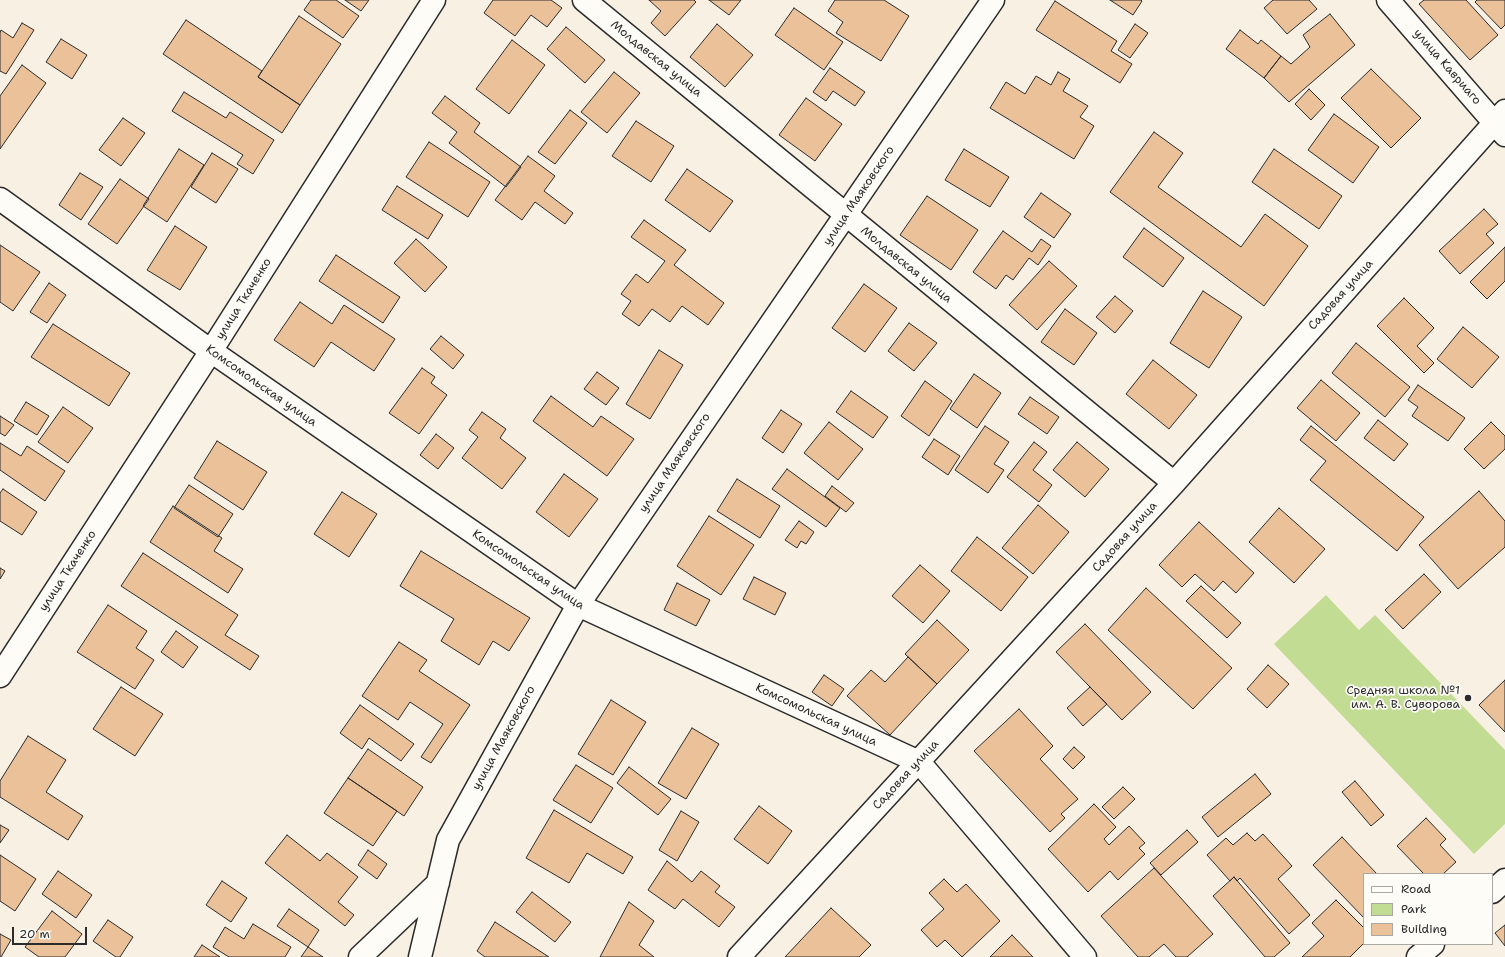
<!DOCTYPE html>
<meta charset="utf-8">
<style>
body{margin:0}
#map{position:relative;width:1505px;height:957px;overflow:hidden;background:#f9f0e4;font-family:"Shantell Sans",sans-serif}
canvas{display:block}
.legend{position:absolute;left:1363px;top:873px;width:130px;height:72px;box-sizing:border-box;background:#fdfcf7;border:1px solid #a9a8a5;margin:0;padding:5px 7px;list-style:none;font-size:12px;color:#2b2b2b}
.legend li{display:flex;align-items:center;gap:8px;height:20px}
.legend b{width:20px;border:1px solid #a9a8a5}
.scale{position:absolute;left:12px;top:927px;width:75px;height:18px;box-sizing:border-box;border:2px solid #2b2b2b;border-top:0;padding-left:5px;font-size:12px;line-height:14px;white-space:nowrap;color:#2b2b2b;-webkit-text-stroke:3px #fdfcf7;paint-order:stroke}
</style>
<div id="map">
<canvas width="1505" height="957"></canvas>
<ul class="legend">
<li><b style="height:5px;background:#fdfcf7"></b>Road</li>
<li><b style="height:11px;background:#c2dc93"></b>Park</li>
<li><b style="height:11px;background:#ebc19a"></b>Building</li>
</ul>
<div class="scale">20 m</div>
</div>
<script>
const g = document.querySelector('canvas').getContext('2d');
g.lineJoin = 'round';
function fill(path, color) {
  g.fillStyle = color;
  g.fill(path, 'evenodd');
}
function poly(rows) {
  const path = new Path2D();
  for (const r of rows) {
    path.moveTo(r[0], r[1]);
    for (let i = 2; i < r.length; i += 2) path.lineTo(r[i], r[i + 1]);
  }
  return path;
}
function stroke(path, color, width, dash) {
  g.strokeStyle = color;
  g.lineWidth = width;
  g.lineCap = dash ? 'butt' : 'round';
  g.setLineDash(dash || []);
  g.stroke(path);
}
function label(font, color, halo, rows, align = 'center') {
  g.font = font + ' "Shantell Sans",sans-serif';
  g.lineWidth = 3.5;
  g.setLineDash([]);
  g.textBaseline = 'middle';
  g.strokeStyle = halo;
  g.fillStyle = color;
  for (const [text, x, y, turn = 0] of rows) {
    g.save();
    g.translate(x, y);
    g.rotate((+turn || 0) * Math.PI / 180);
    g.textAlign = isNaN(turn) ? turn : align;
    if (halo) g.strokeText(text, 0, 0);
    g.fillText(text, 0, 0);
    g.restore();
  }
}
fill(poly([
 [1326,595,1359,630,1375,615,1505,750,1505,824,1474,854,1274,644]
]), '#c2dc93');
const building = poly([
 [311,0,336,0,359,16,343,38,304,10,311,0],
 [345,0,369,0,361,11,345,0],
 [493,0,551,0,562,8,547,27,531,15,515,36,484,13,493,0],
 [649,0,694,0,696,2,665,36,651,23,661,11,649,0],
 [709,0,741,0,729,15,709,0],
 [835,0,884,0,909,16,881,61,836,33,843,22,828,11,835,0],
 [1110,0,1141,0,1142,1,1133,15,1110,0],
 [1273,0,1309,0,1317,9,1287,34,1264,8,1273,0],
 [1424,0,1466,0,1498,35,1470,60,1419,4,1424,0],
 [1477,0,1505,0,1505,25,1501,29,1475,2,1477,0],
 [1055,1,1117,41,1111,51,1132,64,1120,83,1036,30,1055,1],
 [794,8,843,42,824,70,775,35,794,8],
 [1330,14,1355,45,1289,102,1264,78,1281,56,1291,64,1310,47,1303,35,1330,14],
 [299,16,341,44,300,105,258,77,299,16],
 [186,20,262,71,258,77,300,105,282,133,163,54,186,20],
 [22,23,34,30,6,74,0,71,0,33,1,30,13,38,22,23],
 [717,24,753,55,725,87,690,57,717,24],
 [1135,24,1148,33,1130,58,1118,50,1135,24],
 [566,27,605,60,585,83,547,49,566,27],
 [1240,30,1258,44,1261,40,1281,56,1264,78,1226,49,1240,30],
 [61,39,87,55,72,79,46,62,61,39],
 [512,40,545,65,509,114,476,89,512,40],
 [22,65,46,83,0,149,0,96,22,65],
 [830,68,865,92,855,106,833,91,826,101,813,92,830,68],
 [1371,69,1421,118,1391,148,1341,98,1371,69],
 [614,72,640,93,607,133,581,112,614,72],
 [1058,72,1070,79,1063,91,1088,106,1080,117,1094,126,1074,159,990,108,1006,82,1025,94,1036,76,1051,85,1058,72],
 [1309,89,1325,105,1311,120,1295,104,1309,89],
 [184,92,226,118,230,112,274,140,253,174,237,164,243,155,172,111,184,92],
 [445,96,480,123,474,132,521,167,506,187,449,143,457,132,432,113,445,96],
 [806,98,842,124,815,161,779,135,806,98],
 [570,110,587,123,555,164,538,152,570,110],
 [1334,114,1379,147,1353,183,1308,150,1334,114],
 [123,118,145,133,121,166,99,150,123,118],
 [636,121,674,146,651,182,612,156,636,121],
 [1154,132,1183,153,1158,187,1241,247,1265,214,1308,246,1264,306,1110,192,1154,132],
 [429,142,490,182,468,217,406,177,429,142],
 [179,149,204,165,167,222,143,206,179,149],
 [964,149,1009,177,990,207,945,180,964,149],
 [1274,149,1342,196,1319,229,1252,182,1274,149],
 [212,153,238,169,216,203,191,187,212,153],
 [528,156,555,176,544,191,573,213,565,224,535,202,522,220,495,200,528,156],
 [687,169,733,201,710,232,665,200,687,169],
 [80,173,103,187,81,220,59,205,80,173],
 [120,179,149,199,117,244,88,224,120,179],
 [397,186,443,215,428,239,382,210,397,186],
 [1041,193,1071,214,1054,238,1024,217,1041,193],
 [927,196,978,230,951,270,900,235,927,196],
 [1484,209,1498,224,1486,234,1494,243,1460,274,1439,251,1484,209],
 [644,220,686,250,674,265,724,303,708,325,682,306,670,322,652,309,639,326,622,314,631,301,621,294,636,274,648,283,665,261,631,237,644,220],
 [175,226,207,247,180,290,147,270,175,226],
 [1144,228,1184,258,1163,287,1123,257,1144,228],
 [1003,231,1032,252,1041,239,1051,246,1038,265,1029,258,1013,280,1006,275,996,289,973,272,1003,231],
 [416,239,447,267,425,292,394,263,416,239],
 [0,245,40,272,13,311,0,302,0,245],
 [1505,247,1505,281,1487,299,1470,282,1505,247],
 [336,255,400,297,383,323,319,281,336,255],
 [1049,261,1077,286,1037,330,1009,305,1049,261],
 [49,283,66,295,47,323,30,312,49,283],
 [864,284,897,308,865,352,832,328,864,284],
 [1203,291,1242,317,1209,368,1170,343,1203,291],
 [1115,296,1133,311,1115,333,1096,317,1115,296],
 [1404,298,1434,328,1417,346,1434,363,1424,373,1377,326,1404,298],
 [300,302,332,324,344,305,395,339,374,371,331,342,314,367,274,340,300,302],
 [1065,309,1097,333,1074,365,1041,342,1065,309],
 [909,323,937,343,914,371,888,351,909,323],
 [53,324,130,373,109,406,31,357,53,324],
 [1463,327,1499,357,1472,388,1437,359,1463,327],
 [441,336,464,355,453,369,430,349,441,336],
 [1356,343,1410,387,1385,417,1332,373,1356,343],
 [659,350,683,365,650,419,626,404,659,350],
 [1153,360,1197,395,1169,429,1126,394,1153,360],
 [422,368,435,377,431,383,447,395,419,434,389,413,422,368],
 [597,372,619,388,606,405,584,389,597,372],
 [974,374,1001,393,977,428,950,409,974,374],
 [1321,380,1360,413,1336,441,1297,408,1321,380],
 [925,381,952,401,929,436,901,416,925,381],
 [1418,385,1465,418,1448,441,1412,416,1418,407,1408,400,1418,385],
 [851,391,888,417,873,438,836,412,851,391],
 [551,396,593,427,601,416,634,439,607,476,533,421,551,396],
 [1030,397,1059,417,1047,434,1018,414,1030,397],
 [26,402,49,416,37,435,14,421,26,402],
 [63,407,93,428,68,463,38,442,63,407],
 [781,410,802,424,783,453,762,438,781,410],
 [482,412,506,429,500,438,526,458,502,489,462,458,478,437,469,430,482,412],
 [0,416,14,425,5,436,0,433,0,416],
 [1378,420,1408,444,1394,461,1364,438,1378,420],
 [829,422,863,449,838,480,804,453,829,422],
 [1491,422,1505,436,1505,449,1484,469,1464,449,1491,422],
 [985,426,1009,442,994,464,1004,470,988,493,955,470,985,426],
 [1311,426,1424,517,1397,551,1310,480,1326,461,1300,440,1311,426],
 [436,434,454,448,438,469,420,455,436,434],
 [934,439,960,456,948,475,922,457,934,439],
 [217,441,267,472,243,510,194,478,217,441],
 [1034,442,1047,452,1033,470,1052,485,1039,502,1007,477,1034,442],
 [1077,442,1109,469,1085,497,1053,470,1077,442],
 [0,443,21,456,27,446,65,471,45,501,0,470,0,443],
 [787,469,840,508,826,527,772,489,787,469],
 [564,474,598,499,569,537,536,512,564,474],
 [737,479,780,506,760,538,717,511,737,479],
 [189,485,233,514,218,537,174,508,189,485],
 [832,486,854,503,846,512,825,496,832,486],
 [3,489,37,512,22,535,0,521,0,493,3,489],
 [1479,491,1505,521,1505,547,1458,589,1419,545,1479,491],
 [342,492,377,514,349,557,314,534,342,492],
 [1038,505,1069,532,1033,574,1002,548,1038,505],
 [173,506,222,538,214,551,243,569,228,593,150,542,173,506],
 [1279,508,1325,549,1294,583,1249,542,1279,508],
 [709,516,754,545,721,595,677,566,709,516],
 [799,521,814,532,806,544,801,541,797,548,785,540,799,521],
 [1199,522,1254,573,1236,593,1223,581,1214,591,1195,574,1182,587,1159,565,1199,522],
 [977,537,1028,577,1001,611,951,571,977,537],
 [421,551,530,618,509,651,493,641,479,665,441,641,454,619,400,586,421,551],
 [143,553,238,615,225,635,259,656,250,670,121,586,143,553],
 [920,565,950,591,923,623,892,596,920,565],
 [0,568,5,571,0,579,0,568],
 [1424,574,1441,592,1403,629,1385,610,1424,574],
 [754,577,786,593,775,615,743,599,754,577],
 [677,583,710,600,696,626,664,610,677,583],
 [1201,586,1241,623,1227,638,1186,601,1201,586],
 [1146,588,1232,668,1193,709,1108,630,1146,588],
 [108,605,147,631,136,648,154,660,135,689,77,652,108,605],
 [937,620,969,650,937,684,905,654,937,620],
 [1085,624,1151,692,1122,720,1056,652,1085,624],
 [176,631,198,647,183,668,161,652,176,631],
 [399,642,427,660,419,671,470,705,431,763,421,757,443,724,410,702,398,720,362,696,399,642],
 [908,657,937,684,890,735,847,696,871,670,885,682,908,657],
 [1268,665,1289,684,1267,708,1247,689,1268,665],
 [824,675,844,689,832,706,812,692,824,675],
 [1505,680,1505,732,1479,705,1505,680],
 [121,687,163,714,135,756,93,729,121,687],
 [1090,687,1107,704,1083,726,1067,708,1090,687],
 [611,700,646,722,613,775,578,754,611,700],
 [360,705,414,744,401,761,369,738,362,749,340,733,360,705],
 [1019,709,1053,746,1040,759,1078,799,1061,814,1065,818,1050,832,974,751,1019,709],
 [692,728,719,744,686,799,658,783,692,728],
 [28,736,66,760,46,792,83,816,68,840,0,797,0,781,28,736],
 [1074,747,1085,757,1073,769,1063,759,1074,747],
 [368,749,423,787,404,816,348,778,368,749],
 [576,765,613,788,591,823,553,800,576,765],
 [629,767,671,799,658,815,617,783,629,767],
 [1255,774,1271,794,1218,837,1202,817,1255,774],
 [348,778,397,811,373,846,324,813,348,778],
 [1355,781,1384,815,1371,826,1342,792,1355,781],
 [1123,787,1135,799,1114,819,1102,807,1123,787],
 [1094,804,1116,827,1104,839,1109,845,1129,826,1145,843,1139,848,1145,854,1118,880,1110,871,1088,892,1048,849,1094,804],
 [759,806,792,831,768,864,734,839,759,806],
 [554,810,633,857,623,874,587,853,569,883,526,858,554,810],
 [681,811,699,822,677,861,659,850,681,811],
 [1426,818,1446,839,1440,845,1456,862,1443,874,1424,874,1397,846,1426,818],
 [0,825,9,830,0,843,0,825],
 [1187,830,1198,842,1161,875,1150,863,1187,830],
 [1247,833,1255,841,1263,834,1292,866,1278,879,1310,915,1289,934,1240,878,1237,881,1234,877,1230,881,1207,855,1226,838,1233,845,1247,833],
 [287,835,320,861,327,853,358,877,338,902,354,915,345,926,265,863,287,835],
 [1342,837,1377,874,1364,874,1364,918,1313,865,1342,837],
 [368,850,387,864,377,879,358,865,368,850],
 [0,855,36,879,15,911,0,901,0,855],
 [667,861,692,882,701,871,720,886,715,892,735,907,719,927,683,899,675,909,648,890,667,861],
 [1154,868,1213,934,1187,957,1176,957,1164,944,1149,957,1138,957,1101,916,1154,868],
 [58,871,92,895,76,918,42,894,58,871],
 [1234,877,1290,943,1274,957,1265,957,1213,896,1234,877],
 [944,879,957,892,966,884,1000,921,962,957,945,940,937,947,921,930,944,909,929,893,944,879],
 [222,881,247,898,231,922,206,905,222,881],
 [532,892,571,922,555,942,516,912,532,892],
 [1336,900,1364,928,1364,943,1350,957,1302,957,1324,936,1312,923,1336,900],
 [629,902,654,921,639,945,654,957,600,957,629,902],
 [831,908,871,945,859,957,785,957,831,908],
 [289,909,319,930,308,947,277,926,289,909],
 [52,911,82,934,65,957,39,957,25,947,52,911],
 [108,920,133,937,120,957,116,957,93,941,108,920],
 [495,922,549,957,485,957,477,951,495,922],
 [253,924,291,947,285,957,229,957,213,947,225,927,244,939,253,924],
 [1505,925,1505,946,1495,933,1505,925],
 [0,934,11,940,1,957,0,957,0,934],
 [1012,935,1033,957,990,957,1012,935],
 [202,945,220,957,194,957,202,945],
 [308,947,323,957,301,957,308,947]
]);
fill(building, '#ebc19a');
stroke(building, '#2b2b2b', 1);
const minor = poly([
 [584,0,1174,483],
 [1388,0,1505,135],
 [0,199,211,351,578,605,919,762,1085,957],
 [0,676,211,351,434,0],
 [1492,892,1505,880],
 [360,957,438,883],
 [420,957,448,840,578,605,993,0],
 [739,957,1174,483,1505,111],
 [1418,957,1433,944]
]);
stroke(minor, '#2b2b2b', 25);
stroke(minor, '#fdfcf7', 22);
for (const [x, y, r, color] of [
 [1468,698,4,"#2b2b2b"]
]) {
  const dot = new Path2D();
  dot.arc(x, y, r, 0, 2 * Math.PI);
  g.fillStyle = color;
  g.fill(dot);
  stroke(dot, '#fdfcf7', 1.5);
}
label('12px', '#2b2b2b', '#fdfcf7', [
 ["Молдавская улица",656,59,39],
 ["улица Кавриаго",1447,67,49],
 ["улица Маяковского",859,196,-56],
 ["Молдавская улица",906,265,39],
 ["Садовая улица",1341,295,-48],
 ["улица Ткаченко",244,299,-58],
 ["Комсомольская улица",261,386,35],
 ["улица Маяковского",675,463,-56],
 ["Садовая улица",1125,537,-48],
 ["Комсомольская улица",528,570,34],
 ["улица Ткаченко",68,571,-57],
 ["Комсомольская улица",816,715,25],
 ["улица Маяковского",504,738,-61],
 ["Садовая улица",906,775,-47]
]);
label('12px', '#2b2b2b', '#fdfcf7', [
 ["Средняя школа №1",1460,691],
 ["им. А. В. Суворова",1460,705]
], 'right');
</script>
